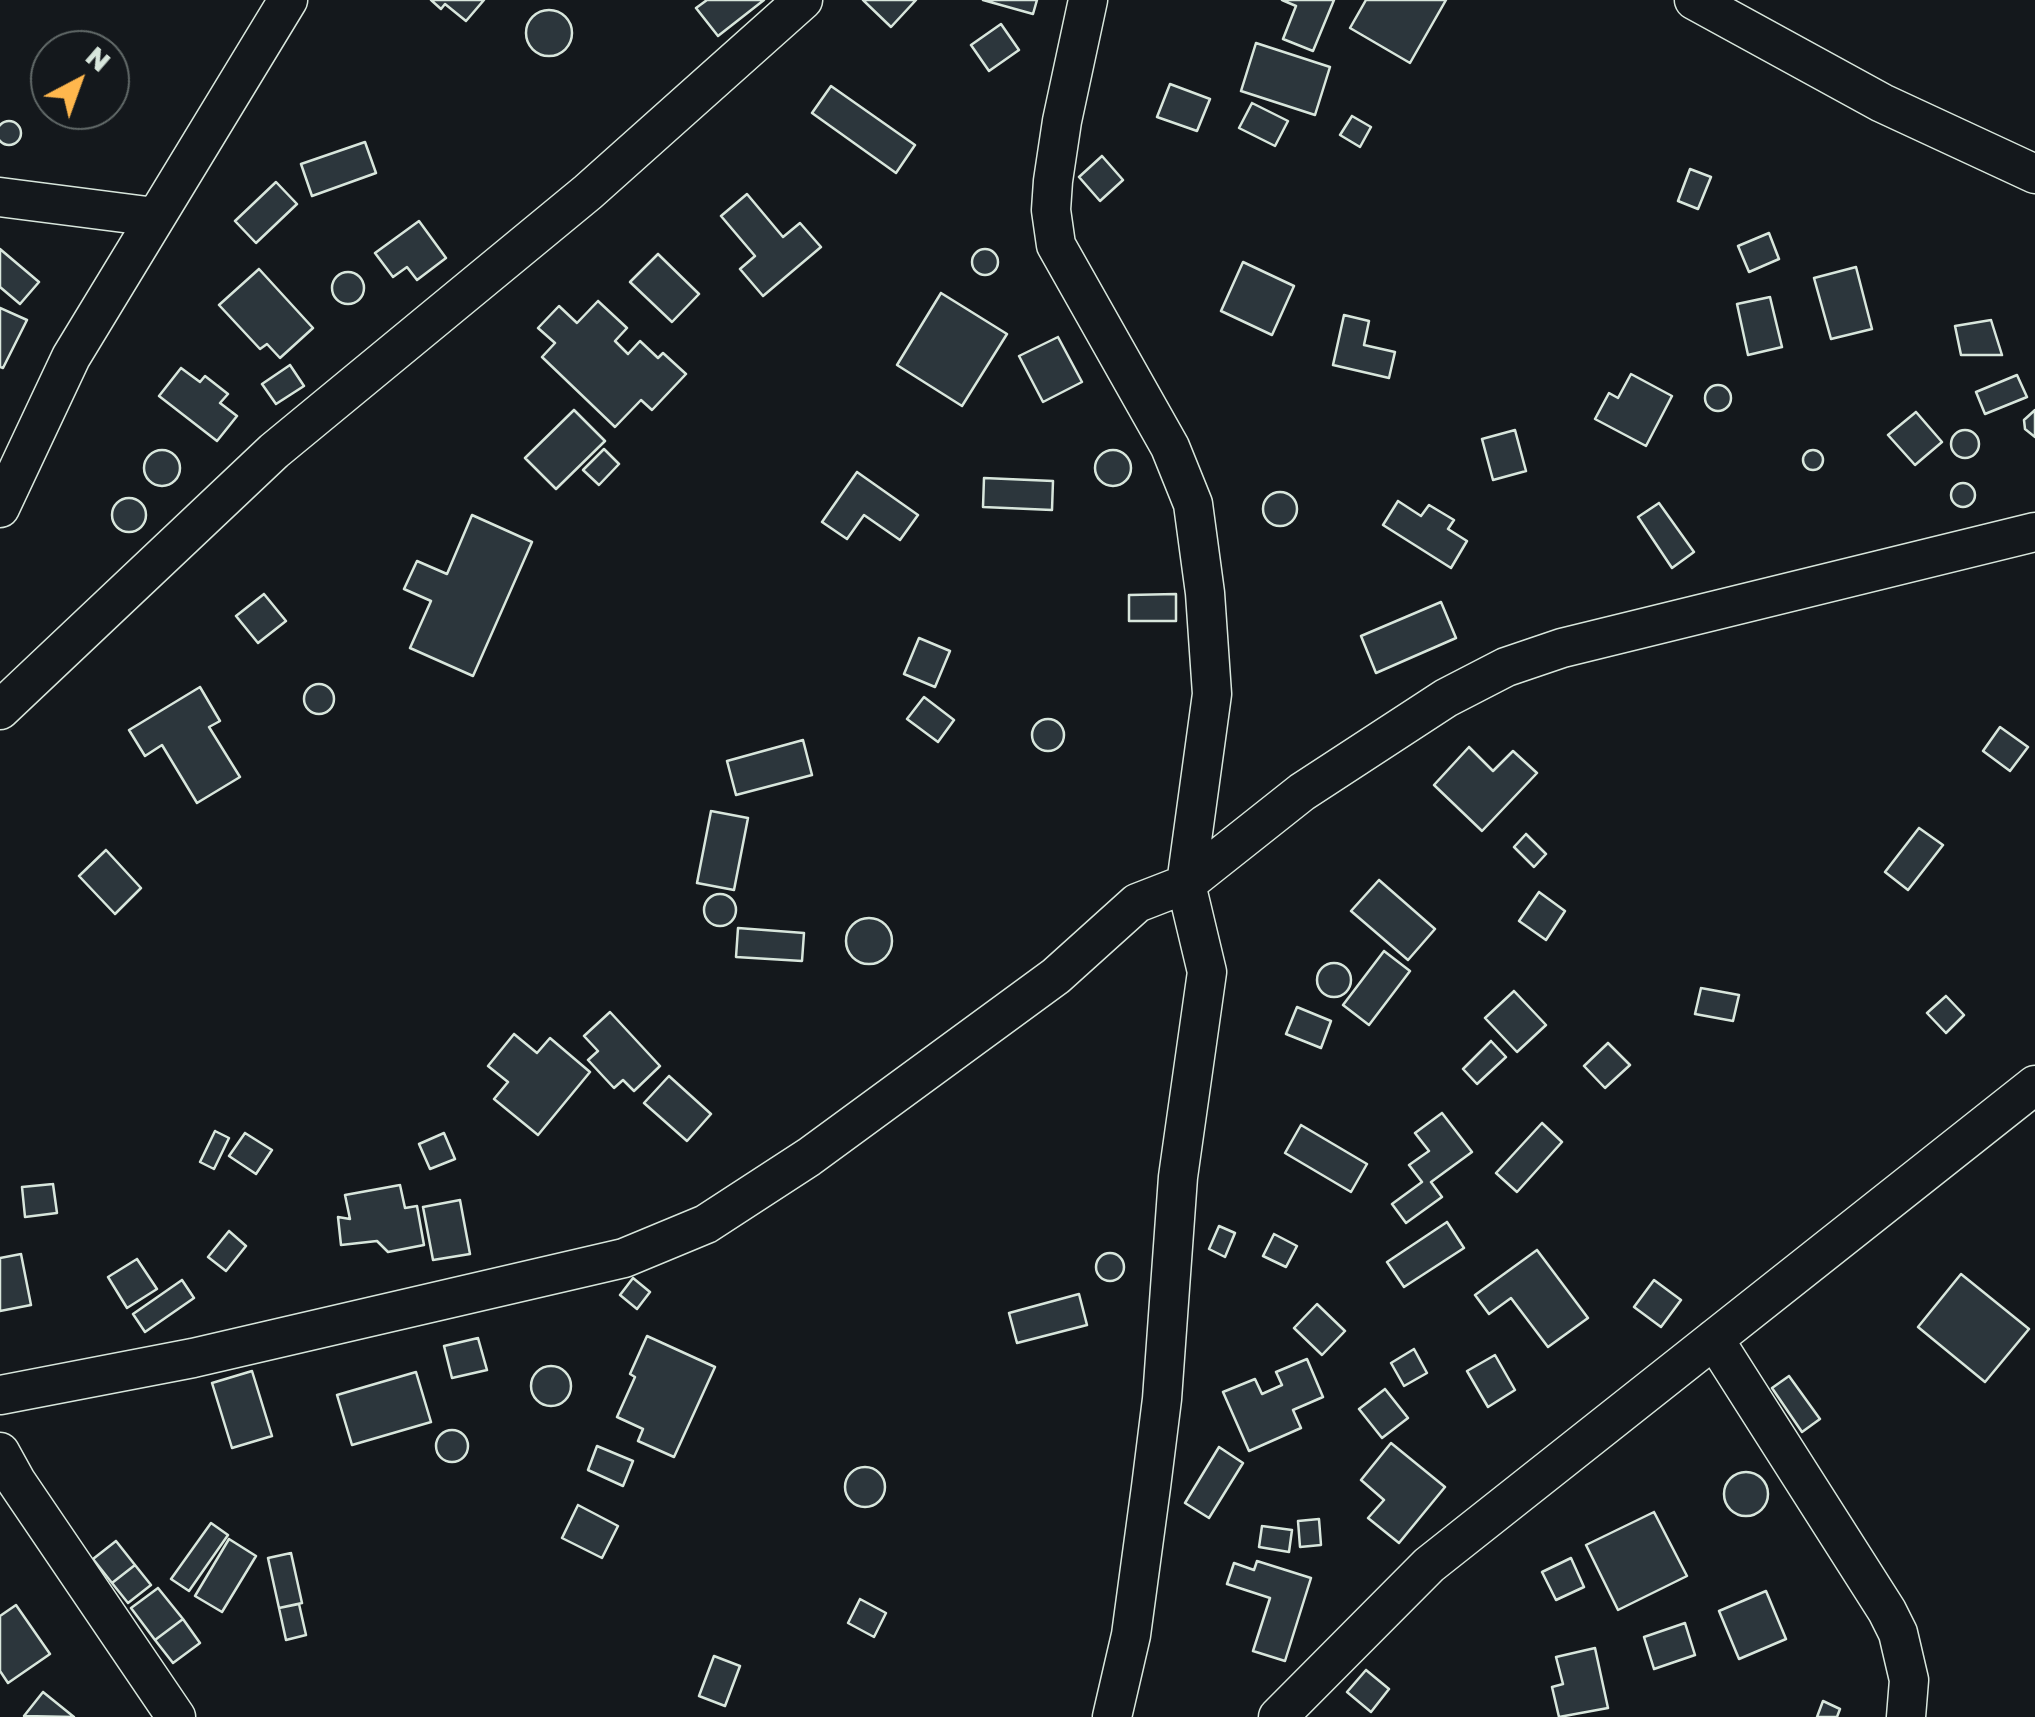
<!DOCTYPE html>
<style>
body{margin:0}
#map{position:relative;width:2035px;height:1717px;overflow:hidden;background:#14181c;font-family:"Golos Text",sans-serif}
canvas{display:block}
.north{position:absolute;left:30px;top:30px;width:100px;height:100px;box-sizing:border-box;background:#14181c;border:2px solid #626a69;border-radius:50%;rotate:41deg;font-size:28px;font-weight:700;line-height:40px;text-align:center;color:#d8e6dc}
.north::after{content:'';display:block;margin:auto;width:35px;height:45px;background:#ffb74d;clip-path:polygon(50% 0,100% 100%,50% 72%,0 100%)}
</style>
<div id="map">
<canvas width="2035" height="1717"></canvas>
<div class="north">N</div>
</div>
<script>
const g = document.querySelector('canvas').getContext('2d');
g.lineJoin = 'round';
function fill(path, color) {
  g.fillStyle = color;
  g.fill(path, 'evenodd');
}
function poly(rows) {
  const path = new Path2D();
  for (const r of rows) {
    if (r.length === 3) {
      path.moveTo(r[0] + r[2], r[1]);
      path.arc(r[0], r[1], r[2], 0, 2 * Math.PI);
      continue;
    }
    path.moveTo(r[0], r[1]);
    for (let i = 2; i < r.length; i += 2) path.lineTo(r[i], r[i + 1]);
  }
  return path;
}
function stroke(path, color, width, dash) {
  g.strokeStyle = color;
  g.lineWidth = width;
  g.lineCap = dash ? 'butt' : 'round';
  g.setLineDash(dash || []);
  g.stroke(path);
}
const building = poly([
 [431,0,484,0,466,21,445,4,441,9,431,0],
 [707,0,764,0,718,36,696,8,707,0],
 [863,0,916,0,891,27,863,0],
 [983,0,1037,0,1033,14,983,0],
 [1282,0,1334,0,1313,51,1283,39,1296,6,1282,0],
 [1366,0,1446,0,1410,63,1350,28,1366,0],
 [549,33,23],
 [1001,24,1019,50,989,71,971,45,1001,24],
 [1256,43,1330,67,1315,115,1241,91,1256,43],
 [1170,84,1210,99,1197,131,1157,117,1170,84],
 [831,86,915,145,896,173,812,113,831,86],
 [1252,103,1288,121,1275,146,1239,128,1252,103],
 [1352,116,1371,127,1360,147,1340,135,1352,116],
 [9,133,12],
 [365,142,376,173,312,196,301,164,365,142],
 [1102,156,1123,180,1100,201,1079,177,1102,156],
 [1690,169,1711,177,1698,209,1678,201,1690,169],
 [276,182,297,204,256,243,235,221,276,182],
 [747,194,783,237,800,223,821,247,763,296,740,269,755,256,721,216,747,194],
 [419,221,446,258,417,280,407,267,393,277,375,253,419,221],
 [1769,233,1779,259,1749,272,1738,246,1769,233],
 [0,249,39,282,20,304,0,287,0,249],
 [985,262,13],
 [658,254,699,294,672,322,630,282,658,254],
 [1243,262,1294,286,1272,335,1221,311,1243,262],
 [1856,267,1872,329,1831,339,1814,278,1856,267],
 [259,269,313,328,280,358,267,344,260,349,219,305,259,269],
 [348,288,16],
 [941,293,1007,334,962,406,897,365,941,293],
 [1770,297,1782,347,1748,355,1737,304,1770,297],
 [598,301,627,328,615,341,628,354,640,341,658,358,663,353,686,374,652,410,641,400,615,427,542,357,555,343,538,328,559,306,577,323,598,301],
 [0,308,27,320,3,368,0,367,0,308],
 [1344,315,1369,321,1364,345,1395,352,1389,378,1333,365,1344,315],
 [1991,320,2002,355,1961,355,1955,326,1991,320],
 [1058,337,1082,382,1043,402,1019,356,1058,337],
 [290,365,304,386,276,404,262,384,290,365],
 [181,368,200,382,205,376,228,394,220,403,237,416,217,441,159,396,181,368],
 [1631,374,1672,396,1646,446,1595,419,1609,393,1618,398,1631,374],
 [2017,375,2027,397,1985,414,1976,392,2017,375],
 [1718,398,13],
 [574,410,605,441,556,489,525,458,574,410],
 [2035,410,2035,437,2025,429,2024,420,2035,410],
 [1916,412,1942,442,1915,465,1888,435,1916,412],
 [1965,444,14],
 [1515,430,1526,471,1493,480,1482,439,1515,430],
 [604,449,619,464,599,485,583,470,604,449],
 [1113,468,18],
 [1813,460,10],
 [162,468,18],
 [857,472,918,515,900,540,864,515,847,539,822,522,857,472],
 [984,478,1053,481,1052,510,983,507,984,478],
 [1963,495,12],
 [1280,509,17],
 [129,515,17],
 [1398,501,1421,516,1429,505,1454,520,1448,529,1467,541,1451,568,1383,525,1398,501],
 [1659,503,1694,552,1672,568,1638,517,1659,503],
 [472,515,532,542,473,676,410,648,431,601,404,589,417,561,447,574,472,515],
 [264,594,286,621,258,643,236,616,264,594],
 [1176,594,1176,621,1129,621,1129,595,1176,594],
 [1441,602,1456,638,1376,673,1361,636,1441,602],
 [919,638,950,651,935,687,904,674,919,638],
 [319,699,15],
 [200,687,220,721,209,727,240,777,197,803,162,745,145,756,129,730,200,687],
 [924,697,954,720,938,742,907,719,924,697],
 [1048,735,16],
 [2000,727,2028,747,2010,771,1983,751,2000,727],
 [803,740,812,775,736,795,727,761,803,740],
 [1469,747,1493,771,1513,751,1537,773,1482,831,1434,785,1469,747],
 [711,811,748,818,734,890,697,883,711,811],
 [1919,828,1943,845,1908,890,1885,872,1919,828],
 [1526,834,1546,854,1534,867,1514,847,1526,834],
 [106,850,141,888,115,914,79,876,106,850],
 [1379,880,1435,929,1408,960,1351,911,1379,880],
 [1539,892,1565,911,1546,940,1519,921,1539,892],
 [720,910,16],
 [869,941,23],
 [738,928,804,933,802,961,736,957,738,928],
 [1384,951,1410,971,1369,1025,1343,1005,1384,951],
 [1334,980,17],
 [1701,988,1739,995,1733,1021,1695,1014,1701,988],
 [1514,991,1546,1025,1517,1052,1485,1018,1514,991],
 [1946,996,1964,1015,1946,1033,1927,1013,1946,996],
 [1297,1007,1331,1021,1321,1048,1286,1034,1297,1007],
 [610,1012,660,1066,634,1091,623,1080,614,1088,588,1060,598,1051,584,1036,610,1012],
 [514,1034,537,1053,550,1038,590,1072,538,1135,494,1099,508,1082,488,1066,514,1034],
 [1491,1041,1506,1057,1477,1084,1463,1069,1491,1041],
 [1608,1043,1630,1065,1605,1088,1584,1066,1608,1043],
 [669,1076,711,1114,687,1141,644,1103,669,1076],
 [1442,1113,1472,1152,1431,1182,1442,1197,1406,1223,1392,1204,1422,1182,1409,1165,1429,1151,1415,1133,1442,1113],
 [1542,1123,1562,1142,1517,1192,1496,1173,1542,1123],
 [1301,1125,1367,1164,1351,1192,1285,1153,1301,1125],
 [215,1131,229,1138,214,1169,200,1162,215,1131],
 [245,1133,272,1150,256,1174,229,1156,245,1133],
 [444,1133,455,1159,430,1169,419,1144,444,1133],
 [53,1184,57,1213,25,1217,22,1187,53,1184],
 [400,1185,405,1208,417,1206,424,1245,388,1252,377,1241,341,1245,338,1217,350,1219,345,1195,400,1185],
 [460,1200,470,1254,433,1260,423,1207,460,1200],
 [1447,1222,1464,1248,1404,1287,1387,1262,1447,1222],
 [1219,1226,1235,1233,1225,1257,1209,1249,1219,1226],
 [229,1231,246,1246,226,1271,208,1257,229,1231],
 [1274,1234,1297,1246,1286,1267,1263,1256,1274,1234],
 [1537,1250,1588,1318,1548,1347,1511,1298,1489,1314,1475,1295,1537,1250],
 [1110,1267,14],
 [21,1254,31,1305,0,1311,0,1258,21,1254],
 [137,1259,157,1289,127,1308,108,1277,137,1259],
 [1961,1274,2029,1329,1985,1382,1918,1327,1961,1274],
 [633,1278,650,1292,637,1309,620,1295,633,1278],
 [182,1280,194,1298,145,1332,133,1314,182,1280],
 [1654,1280,1681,1300,1661,1327,1634,1307,1654,1280],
 [1079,1294,1087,1325,1017,1343,1009,1313,1079,1294],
 [1317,1304,1345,1331,1322,1355,1294,1328,1317,1304],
 [647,1336,715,1367,674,1457,638,1441,643,1429,617,1417,635,1377,630,1374,647,1336],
 [478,1338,487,1370,452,1378,444,1346,478,1338],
 [1414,1349,1427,1373,1404,1386,1391,1363,1414,1349],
 [1495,1355,1515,1390,1488,1407,1467,1371,1495,1355],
 [1307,1359,1323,1397,1293,1410,1301,1428,1249,1451,1223,1392,1255,1379,1262,1394,1282,1385,1276,1372,1307,1359],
 [551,1386,20],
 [252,1371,272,1436,232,1448,212,1383,252,1371],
 [416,1372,431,1422,352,1445,337,1395,416,1372],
 [1789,1376,1820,1419,1802,1432,1772,1388,1789,1376],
 [1385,1389,1408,1418,1382,1438,1359,1409,1385,1389],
 [452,1446,16],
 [1391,1443,1445,1487,1399,1543,1368,1518,1384,1500,1361,1480,1391,1443],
 [597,1446,633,1461,623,1486,588,1470,597,1446],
 [1219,1447,1243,1463,1209,1518,1185,1503,1219,1447],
 [865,1487,20],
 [1746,1494,22],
 [578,1505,618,1526,602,1558,562,1538,578,1505],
 [1654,1512,1687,1576,1618,1610,1586,1545,1654,1512],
 [1319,1519,1321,1545,1300,1547,1298,1521,1319,1519],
 [211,1523,228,1535,189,1591,171,1579,211,1523],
 [1262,1526,1292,1530,1289,1552,1259,1547,1262,1526],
 [229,1539,256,1556,222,1612,195,1596,229,1539],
 [116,1541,135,1565,112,1583,93,1559,116,1541],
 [291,1553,302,1603,279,1608,268,1558,291,1553],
 [1571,1558,1584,1587,1556,1600,1542,1572,1571,1558],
 [1257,1561,1311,1578,1285,1661,1253,1651,1270,1598,1227,1584,1234,1563,1254,1570,1257,1561],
 [135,1565,151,1585,128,1603,112,1583,135,1565],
 [158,1588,183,1619,155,1640,131,1608,158,1588],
 [1766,1591,1786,1639,1739,1659,1719,1611,1766,1591],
 [860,1599,886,1613,874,1637,848,1623,860,1599],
 [299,1604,306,1635,286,1640,279,1608,299,1604],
 [16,1605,50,1654,8,1683,0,1671,0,1616,16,1605],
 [183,1619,200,1643,173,1663,155,1640,183,1619],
 [1685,1623,1695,1655,1654,1669,1644,1637,1685,1623],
 [1595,1648,1608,1708,1559,1717,1552,1687,1563,1684,1556,1657,1595,1648],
 [714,1656,740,1666,725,1706,699,1696,714,1656],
 [1366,1670,1389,1689,1371,1712,1347,1692,1366,1670],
 [43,1692,74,1717,24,1716,43,1692],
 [1823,1701,1840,1709,1837,1717,1817,1717,1823,1701]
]);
fill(building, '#2c363c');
stroke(building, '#d8e6dc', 2.5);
const minor = poly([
 [1088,0,1062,121,1053,181,1051,210,1056,245,1170,447,1193,504,1205,593,1212,694,1186,884,1207,972,1178,1177,1162,1399,1151,1487,1131,1635,1112,1717],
 [1694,0,1882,103,2035,174],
 [0,197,155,217],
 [0,508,71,357,288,0],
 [0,710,274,451,588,192,803,0],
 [1714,1339,1887,1611,1898,1633,1909,1680,1906,1717],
 [0,1395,193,1358,624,1258,706,1224,809,1157,1056,976,1137,903,1186,884,1302,792,1446,698,1506,667,1562,648,2035,532],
 [0,1452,16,1481,176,1717],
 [1278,1717,1429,1565,2035,1085]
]);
stroke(minor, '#d8e6dc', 41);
stroke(minor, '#14181c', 38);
</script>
